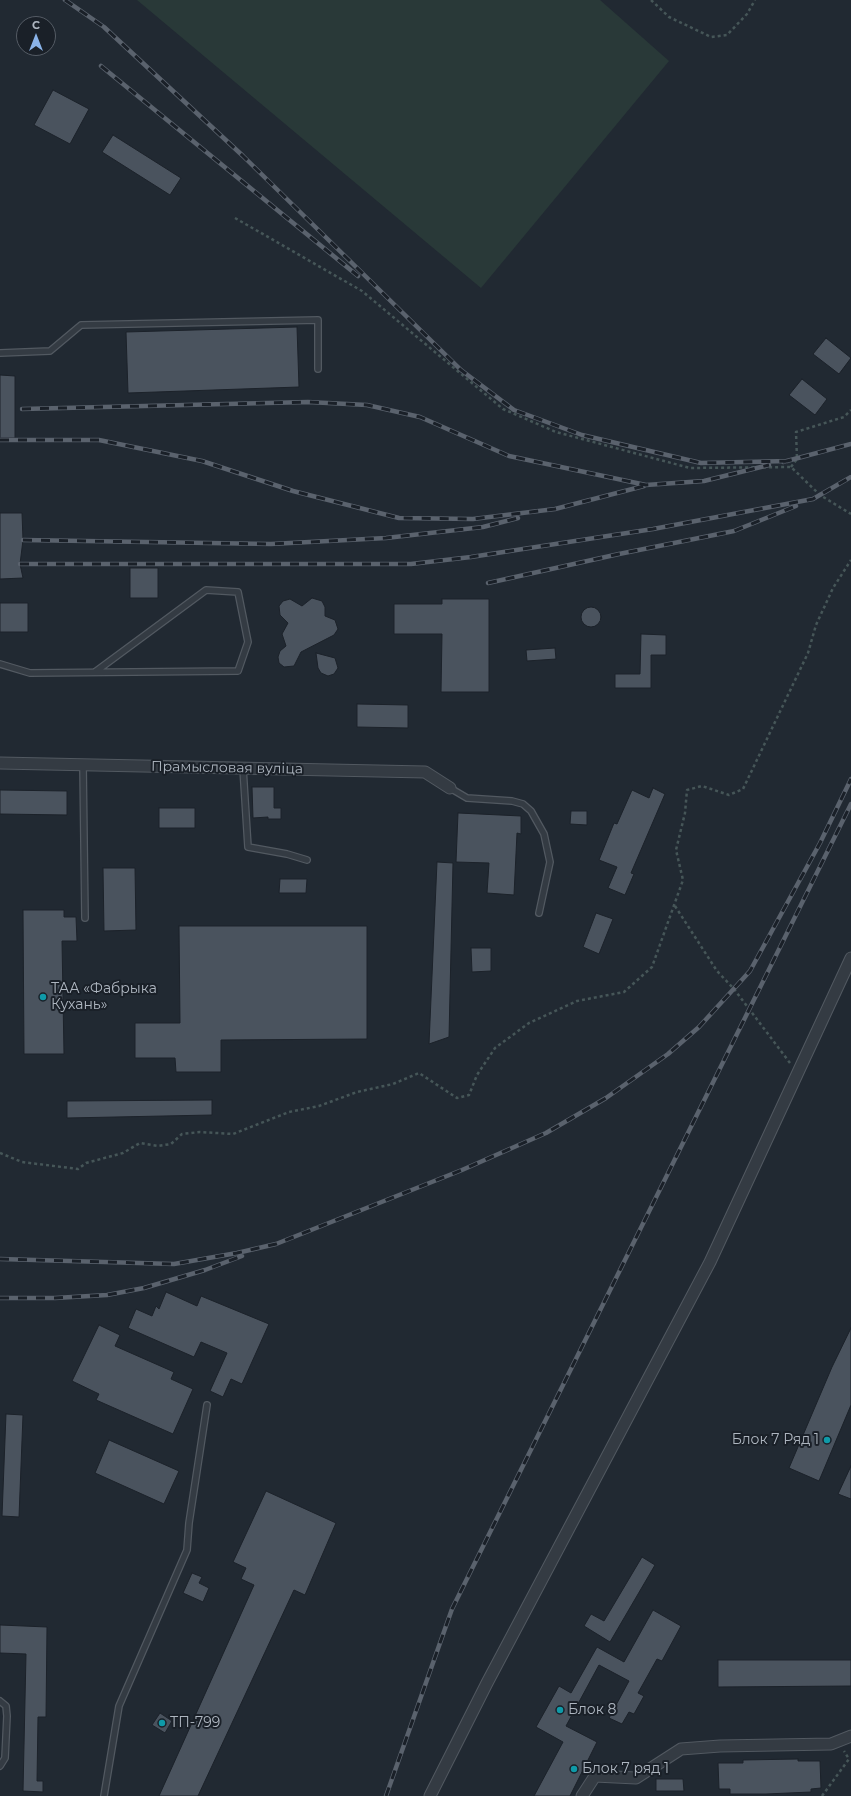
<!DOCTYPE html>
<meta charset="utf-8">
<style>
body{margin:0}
#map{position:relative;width:851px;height:1796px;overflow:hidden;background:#212932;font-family:Montserrat,sans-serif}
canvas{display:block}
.north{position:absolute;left:16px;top:16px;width:40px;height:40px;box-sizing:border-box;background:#1a2028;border:1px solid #555c65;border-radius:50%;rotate:0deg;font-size:11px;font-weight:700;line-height:16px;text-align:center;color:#aeb6c0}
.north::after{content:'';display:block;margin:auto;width:14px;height:18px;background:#8ab3e9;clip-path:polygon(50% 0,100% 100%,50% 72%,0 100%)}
</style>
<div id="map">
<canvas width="851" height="1796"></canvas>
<div class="north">С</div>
</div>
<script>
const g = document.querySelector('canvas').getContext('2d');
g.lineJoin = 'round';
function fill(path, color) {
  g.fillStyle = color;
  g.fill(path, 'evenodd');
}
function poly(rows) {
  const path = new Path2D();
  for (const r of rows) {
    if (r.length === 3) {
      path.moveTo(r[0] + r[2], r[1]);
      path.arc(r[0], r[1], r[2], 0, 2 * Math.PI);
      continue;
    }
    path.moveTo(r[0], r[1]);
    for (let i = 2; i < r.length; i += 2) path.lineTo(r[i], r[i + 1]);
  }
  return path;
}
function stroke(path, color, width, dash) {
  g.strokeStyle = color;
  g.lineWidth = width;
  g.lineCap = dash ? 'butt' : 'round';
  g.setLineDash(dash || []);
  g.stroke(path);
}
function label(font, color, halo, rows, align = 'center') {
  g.font = font + ' Montserrat,sans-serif';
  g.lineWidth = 4;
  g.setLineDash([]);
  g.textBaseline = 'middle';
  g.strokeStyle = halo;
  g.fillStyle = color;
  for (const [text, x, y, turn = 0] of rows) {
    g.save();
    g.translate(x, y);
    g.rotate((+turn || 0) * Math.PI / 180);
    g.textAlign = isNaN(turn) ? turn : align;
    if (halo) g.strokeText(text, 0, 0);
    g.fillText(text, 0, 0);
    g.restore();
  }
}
fill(poly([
 [137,0,600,0,669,61,481,288]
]), '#293938');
const building = poly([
 [53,90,89,109,70,144,34,125,53,90],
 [113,135,181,178,170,195,102,152,113,135],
 [297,327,299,387,128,393,126,332,297,327],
 [826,338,851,358,839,374,813,354,826,338],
 [0,375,15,376,15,438,0,438,0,375],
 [802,379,827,399,815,415,789,395,802,379],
 [0,513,22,513,23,540,20,564,23,578,0,579,0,513],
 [130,568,158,568,158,598,130,598,130,568],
 [312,598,322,601,325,607,325,616,335,620,338,629,334,635,301,652,294,666,284,667,279,663,278,657,280,651,286,646,282,634,288,623,280,615,279,606,283,601,290,599,302,606,312,598],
 [442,599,489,599,489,692,441,692,442,634,394,634,394,604,442,604,442,599],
 [0,603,28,603,28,632,0,632,0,603],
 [591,617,10],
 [641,634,666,635,666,655,651,655,651,688,615,688,615,674,640,674,641,634],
 [555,648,556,659,527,661,526,650,555,648],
 [316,653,335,658,338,668,334,674,328,676,321,673,318,668,316,653],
 [357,704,408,705,408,728,357,727,357,704],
 [252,787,274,787,274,808,281,808,281,819,268,819,268,817,253,818,252,787],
 [653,788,665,794,631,873,634,874,625,895,608,888,617,867,599,860,614,823,617,824,632,790,649,798,653,788],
 [0,790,67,791,67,815,0,814,0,790],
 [159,808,195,808,195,828,159,828,159,808],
 [571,811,587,811,587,825,570,824,571,811],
 [458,813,521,816,521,834,517,833,514,895,487,893,489,863,456,862,458,813],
 [437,862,453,863,449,1037,429,1044,437,862],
 [103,868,135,868,136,930,104,931,103,868],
 [280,879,307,879,306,893,279,893,280,879],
 [23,910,64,910,64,917,76,917,77,941,62,941,64,1054,24,1054,23,910],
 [596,913,613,919,599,954,583,947,596,913],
 [179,926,367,926,367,1039,221,1040,221,1072,176,1072,175,1058,135,1058,135,1023,180,1023,179,926],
 [471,948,491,948,491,971,472,972,471,948],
 [212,1100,212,1115,67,1118,67,1101,212,1100],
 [166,1292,197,1306,201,1296,269,1324,242,1384,231,1379,223,1397,210,1391,227,1353,201,1342,194,1357,128,1328,136,1309,152,1316,156,1306,159,1309,166,1292],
 [99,1325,120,1335,115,1346,174,1372,171,1379,193,1389,173,1434,96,1400,99,1394,72,1381,99,1325],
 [851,1328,851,1405,819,1481,789,1468,832,1367,851,1328],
 [6,1414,23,1415,19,1517,2,1516,6,1414],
 [109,1440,179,1471,164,1504,95,1473,109,1440],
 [851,1466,851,1499,838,1494,851,1466],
 [266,1491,336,1523,305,1595,294,1590,198,1796,159,1796,254,1585,241,1579,246,1568,233,1562,266,1491],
 [642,1557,655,1565,610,1642,584,1626,591,1614,604,1621,642,1557],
 [192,1573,202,1577,199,1583,209,1588,203,1602,183,1593,192,1573],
 [653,1610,681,1626,662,1661,657,1659,638,1693,644,1696,634,1714,629,1712,622,1724,609,1718,629,1681,599,1665,566,1726,597,1742,570,1796,534,1796,563,1742,536,1727,559,1686,571,1693,597,1647,624,1662,653,1610],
 [0,1625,47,1627,46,1717,38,1717,37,1781,43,1781,43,1792,23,1791,26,1654,0,1653,0,1625],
 [718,1660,851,1660,851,1686,718,1687,718,1660],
 [160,1713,172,1721,165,1733,152,1725,160,1713],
 [798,1759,798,1761,820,1761,821,1788,811,1789,811,1792,766,1794,730,1794,730,1789,719,1789,718,1763,743,1763,743,1760,798,1759],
 [656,1779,683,1779,684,1791,656,1791,656,1779]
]);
fill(building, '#4a535e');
stroke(building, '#1c222a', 1);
const lane = poly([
 [0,353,50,351,81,325,318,320,318,369],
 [0,664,30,673,238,671,248,642,238,592,206,590,95,672],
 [83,764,85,918],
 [243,768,248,847,287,854,307,860],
 [450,788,467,798,512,801,523,804,531,811,544,834,550,862,539,913],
 [0,1701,6,1706,7,1716,5,1758,0,1766],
 [104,1796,119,1706,187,1550,189,1523,207,1405]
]);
const street = poly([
 [0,763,425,772,450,788],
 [430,1796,487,1683,710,1262,851,958],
 [582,1796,595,1776,636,1778,681,1749,720,1746,831,1744,851,1736]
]);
stroke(lane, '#525961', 8);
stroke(street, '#525961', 13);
stroke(poly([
 [651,0,669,17,711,37,727,35,747,14,755,0],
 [235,218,362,291,503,409,556,432,690,468,791,467,820,495,851,514],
 [791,467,797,459,796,432,844,417,851,410],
 [675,906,717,971,734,989,790,1063],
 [0,1153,22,1162,78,1169,86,1163,123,1153,140,1143,158,1146,171,1144,182,1134,200,1132,233,1134,289,1112,319,1106,357,1092,393,1084,419,1073,457,1098,469,1095,477,1075,495,1048,529,1023,577,1001,624,992,652,967,683,880,676,850,685,813,687,790,702,786,729,795,743,789,808,653,816,625,833,588,851,560],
 [822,1796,849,1759,844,1751]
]), '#465658', 2.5, [3, 3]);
stroke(lane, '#343b43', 5.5);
stroke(street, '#343b43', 11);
const rail = poly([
 [65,0,104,27,243,156,461,370,514,410,582,435,701,463,788,461],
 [101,66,358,276],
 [22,409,308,402,367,405,420,417,509,456,646,485,704,481,769,465],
 [0,440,99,440,202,461,293,491,399,518,473,519,555,509,644,486],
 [783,462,851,444],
 [23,540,271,544,386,538,483,527,518,518],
 [20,564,411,564,471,557,653,529,813,499,851,477],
 [488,583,619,554,734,531,796,506],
 [0,1259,174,1264,237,1253,276,1244,462,1170,546,1133,606,1098,668,1054,699,1027,750,971,820,843,851,779],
 [0,1298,55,1298,107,1295,144,1288,205,1270,242,1256],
 [386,1796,452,1609,851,804]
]);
stroke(rail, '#5a626d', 4.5);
stroke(rail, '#1a2028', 3, [9]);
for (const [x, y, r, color] of [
 [43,997,4,"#0f9aa8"],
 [827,1440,4,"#0f9aa8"],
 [560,1710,4,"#0f9aa8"],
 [162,1723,4,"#0f9aa8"],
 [574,1769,4,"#0f9aa8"]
]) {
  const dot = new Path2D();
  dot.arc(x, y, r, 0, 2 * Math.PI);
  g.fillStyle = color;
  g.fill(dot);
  stroke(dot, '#1a2028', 1.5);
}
label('14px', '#aeb6c0', '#1a2028', [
 ["Прамысловая вуліца",227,768,1]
]);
label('14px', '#aeb6c0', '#1a2028', [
 ["ТАА «Фабрыка",51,989],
 ["Кухань»",51,1005],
 ["Блок 7 Ряд 1",819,1440,"right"],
 ["Блок 8",568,1710],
 ["ТП-799",170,1723],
 ["Блок 7 ряд 1",582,1769]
], 'left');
</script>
